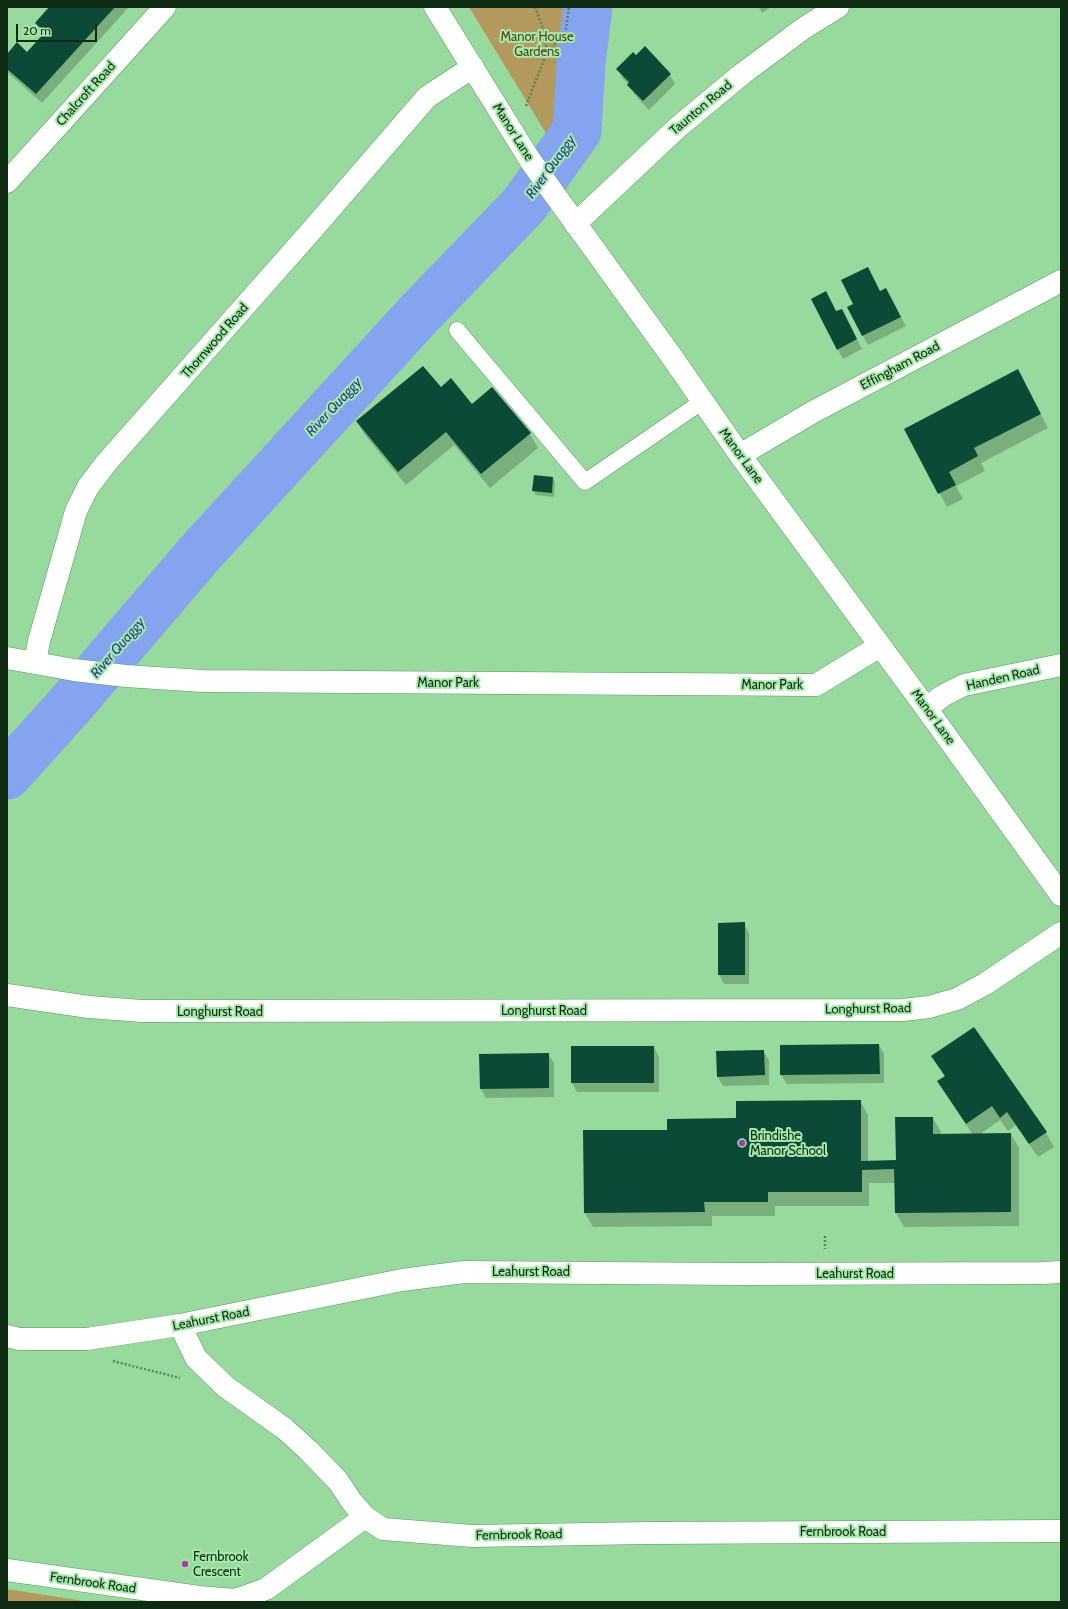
<!DOCTYPE html>
<style>
body{margin:0}
#map{position:relative;width:1068px;height:1609px;overflow:hidden;background:#98da9d;font-family:Cabin,sans-serif}
canvas{display:block}
.frame{position:absolute;inset:0;border:8px solid #102b14;pointer-events:none}
.scale{position:absolute;left:16px;top:24px;width:81px;height:18px;box-sizing:border-box;border:2px solid #102b14;border-top:0;padding-left:5px;font-size:12px;line-height:14px;white-space:nowrap;color:#102b14;-webkit-text-stroke:3px #a5e8aa;paint-order:stroke}
</style>
<div id="map">
<canvas width="1068" height="1609"></canvas>
<div class="frame"></div>
<div class="scale">20 m</div>
</div>
<script>
const g = document.querySelector('canvas').getContext('2d');
g.lineJoin = 'round';
function fill(path, color) {
  g.fillStyle = color;
  g.fill(path, 'evenodd');
}
function poly(rows) {
  const path = new Path2D();
  for (const r of rows) {
    path.moveTo(r[0], r[1]);
    for (let i = 2; i < r.length; i += 2) path.lineTo(r[i], r[i + 1]);
  }
  return path;
}
function stroke(path, color, width, dash) {
  g.strokeStyle = color;
  g.lineWidth = width;
  g.lineCap = dash ? 'butt' : 'round';
  g.setLineDash(dash || []);
  g.stroke(path);
}
function label(font, color, halo, rows, align = 'center') {
  g.font = font + ' Cabin,sans-serif';
  g.lineWidth = 4;
  g.setLineDash([]);
  g.textBaseline = 'middle';
  g.strokeStyle = halo;
  g.fillStyle = color;
  for (const [text, x, y, turn = 0] of rows) {
    g.save();
    g.translate(x, y);
    g.rotate((+turn || 0) * Math.PI / 180);
    g.textAlign = isNaN(turn) ? turn : align;
    if (halo) g.strokeText(text, 0, 0);
    g.fillText(text, 0, 0);
    g.restore();
  }
}
fill(poly([
 [469,7,579,7,574,51,571,98,562,129,549,138],
 [7,1589,90,1602,7,1602]
]), '#b3995c');
fill(poly([
 [51,7,129,7,42,103,7,72,7,55,28,53,44,35,36,23],
 [759,7,771,7,762,13],
 [618,69,670,75,675,84,649,110,634,94,629,84,623,79],
 [880,292,891,298,906,326,868,345,848,308],
 [836,313,846,319,862,349,843,359,838,349],
 [1025,385,1048,428,981,463,985,471,956,486,963,499,947,507,906,429],
 [441,388,472,405,492,388,530,434,538,448,490,488,454,445,406,485,365,435,357,422],
 [553,478,555,482,554,497,536,495,533,490],
 [744,923,749,933,749,984,724,984,719,974],
 [879,1045,884,1054,884,1083,787,1084,781,1075],
 [654,1047,659,1057,659,1092,577,1092,572,1083],
 [763,1051,769,1060,769,1085,723,1086,718,1077],
 [548,1054,554,1063,554,1097,486,1098,481,1089],
 [932,1056,1046,1133,1054,1147,1038,1157,1016,1125,1008,1131,1000,1120,979,1135,1011,1134,1019,1148,1019,1226,904,1227,896,1213,896,1183,869,1183,869,1206,775,1206,775,1216,712,1216,712,1226,593,1227,585,1213,668,1131,860,1101,868,1115,868,1162,897,1161,933,1118,941,1132,941,1135,973,1135,938,1082,945,1077]
]), '#0003');
stroke(poly([
 [7,775,71,704,200,553,418,315,524,205,577,131,581,63,588,7]
]), '#85a4ef', 49);
fill(poly([
 [49,7,115,7,36,94,7,69,7,54,17,42,27,52,45,32,35,23],
 [645,46,671,74,643,101,627,85,629,82,616,69,633,52,636,55],
 [868,267,880,291,886,288,901,317,862,336,847,307,853,304,841,280],
 [826,291,836,311,842,309,857,339,837,350,811,299],
 [423,366,441,387,451,378,472,404,492,387,531,433,481,474,446,432,398,472,356,421],
 [1018,369,1041,414,974,448,978,456,949,472,956,485,938,494,904,429],
 [534,475,553,477,552,493,532,491],
 [745,922,745,975,718,975,718,923],
 [974,1027,1047,1132,1029,1144,1007,1112,1000,1118,992,1106,966,1124,937,1081,945,1076,931,1056],
 [879,1044,880,1074,780,1075,780,1045],
 [571,1046,654,1046,654,1083,571,1083],
 [764,1050,765,1075,717,1077,716,1051],
 [549,1053,549,1088,480,1089,479,1054],
 [861,1100,861,1161,896,1160,895,1117,933,1117,933,1134,1011,1133,1011,1212,895,1213,894,1169,862,1170,862,1192,768,1192,768,1202,704,1202,705,1212,584,1213,583,1130,667,1130,667,1119,736,1118,736,1101]
]), '#0c4936');
const lane = poly([
 [457,330,585,482,703,401]
]);
const street = poly([
 [435,7,530,160,555,195,672,357,740,455,926,708,1061,895],
 [7,182,165,7],
 [575,224,677,128,742,74,804,28,838,7],
 [740,455,813,412,1061,281],
 [7,658,74,670,126,676,202,681,816,685,880,646],
 [35,663,39,641,76,511,88,487,107,462,312,230,427,97,473,67],
 [926,708,944,695,964,685,1061,665],
 [7,995,89,1007,142,1011,903,1010,929,1007,957,999,985,984,1061,933],
 [180,1325,196,1358,226,1387,285,1429,308,1450,338,1481,352,1502,365,1517,383,1529,472,1536,648,1533,1061,1531],
 [7,1336,19,1339,87,1339,180,1325,402,1280,464,1272,742,1274,1042,1273,1061,1272],
 [7,1570,199,1597,235,1600,266,1589,365,1517]
]);
stroke(lane, '#56975d', 17);
stroke(street, '#56975d', 23);
stroke(poly([
 [535,7,543,28,547,51],
 [526,106,547,52,565,35,569,7],
 [825,1236,825,1249],
 [113,1361,180,1378]
]), '#57865c', 2.5, [2, 2]);
stroke(lane, '#fff', 16);
stroke(street, '#fff', 22);
for (const [x, y, r, color] of [
 [742,1143,4,"#a23fa5"],
 [185,1564,4,"#a23fa5"]
]) {
  const dot = new Path2D();
  dot.arc(x, y, r, 0, 2 * Math.PI);
  g.fillStyle = color;
  g.fill(dot);
  stroke(dot, '#a5e8aa', 1.5);
}
label('13px', '#54451f', '#a5e8aa', [
 ["Manor House",537,37],
 ["Gardens",537,52]
]);
label('13px', '#102b14', '#a5e8aa', [
 ["Chalcroft Road",86,94,-48],
 ["Taunton Road",701,108,-40],
 ["Manor Lane",513,132,58],
 ["Thornwood Road",215,341,-49],
 ["Effingham Road",900,366,-28],
 ["Manor Lane",741,456,54],
 ["Handen Road",1003,678,-13],
 ["Manor Park",448,683],
 ["Manor Park",772,685],
 ["Manor Lane",933,717,54],
 ["Longhurst Road",868,1009,-1],
 ["Longhurst Road",544,1011],
 ["Longhurst Road",220,1012],
 ["Leahurst Road",531,1272],
 ["Leahurst Road",855,1274],
 ["Leahurst Road",211,1319,-11],
 ["Fernbrook Road",843,1532],
 ["Fernbrook Road",519,1535,-1],
 ["Fernbrook Road",93,1583,8]
]);
label('13px', '#102b14', '#a5e8aa', [
 ["Brindishe",750,1136],
 ["Manor School",750,1151],
 ["Fernbrook",193,1557],
 ["Crescent",193,1572]
], 'left');
label('italic 14px', '#213b91', '#a5e8aa', [
 ["River Quaggy",551,167,-54],
 ["River Quaggy",334,407,-47],
 ["River Quaggy",118,648,-49]
]);
</script>
